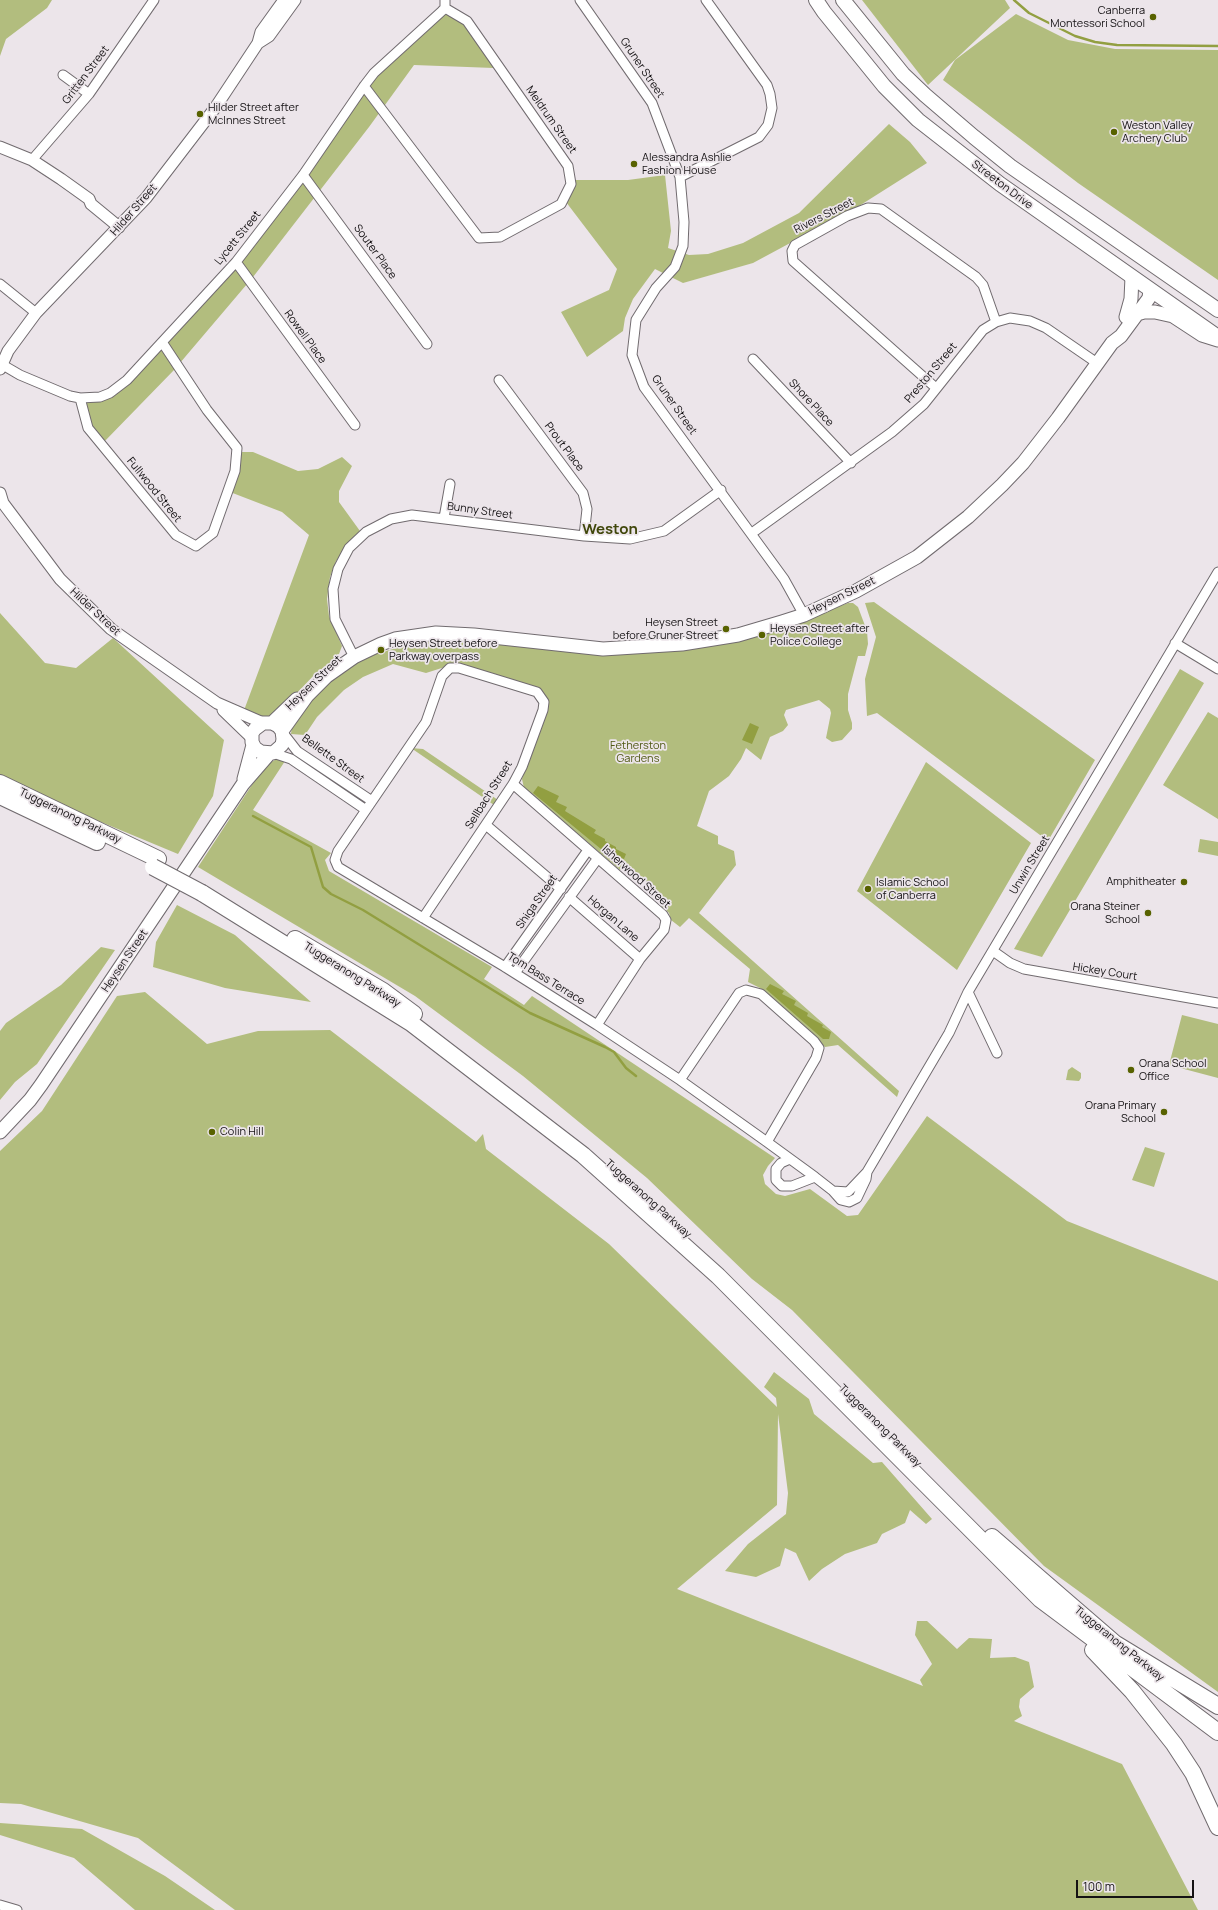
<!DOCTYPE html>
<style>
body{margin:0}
#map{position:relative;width:1218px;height:1910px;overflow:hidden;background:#ece5ea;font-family:Manrope,sans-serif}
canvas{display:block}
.scale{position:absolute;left:1076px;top:1880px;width:118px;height:18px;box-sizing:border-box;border:2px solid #151214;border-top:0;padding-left:5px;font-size:12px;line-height:14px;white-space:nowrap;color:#151214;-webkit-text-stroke:3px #ece5ea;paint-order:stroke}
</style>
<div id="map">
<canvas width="1218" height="1910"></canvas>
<div class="scale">100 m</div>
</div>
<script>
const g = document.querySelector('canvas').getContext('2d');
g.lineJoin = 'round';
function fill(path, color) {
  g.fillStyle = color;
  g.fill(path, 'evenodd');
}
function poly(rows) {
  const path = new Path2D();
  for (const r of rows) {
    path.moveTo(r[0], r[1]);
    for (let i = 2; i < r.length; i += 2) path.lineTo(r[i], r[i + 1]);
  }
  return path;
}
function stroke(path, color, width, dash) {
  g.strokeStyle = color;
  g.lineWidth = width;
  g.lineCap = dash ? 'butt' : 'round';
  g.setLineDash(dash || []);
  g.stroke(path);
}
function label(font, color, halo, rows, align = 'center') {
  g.font = font + ' Manrope,sans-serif';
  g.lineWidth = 3.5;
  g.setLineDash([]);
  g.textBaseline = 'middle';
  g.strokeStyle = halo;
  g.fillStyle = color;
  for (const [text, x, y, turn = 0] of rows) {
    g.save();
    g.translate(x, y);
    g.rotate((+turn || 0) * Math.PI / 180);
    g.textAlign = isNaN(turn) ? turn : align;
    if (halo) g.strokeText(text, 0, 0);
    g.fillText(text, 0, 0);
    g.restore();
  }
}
fill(poly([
 [0,0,52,0,47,8,6,39,0,56],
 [862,0,1005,0,1010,8,928,85],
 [446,10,464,25,494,68,414,65,369,127,253,277,174,370,103,443,90,425,84,400,106,398,239,262,374,79],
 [1016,14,1068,40,1115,49,1218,50,1218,280,1078,183,943,80,955,60],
 [889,124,910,142,927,163,859,206,753,263,683,283,655,269,633,299,625,318,623,331,587,357,561,312,609,290,617,269,566,202,574,180,628,180,665,175,671,231,668,248,689,255,708,254,743,243,799,213],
 [240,452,253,452,298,471,318,469,342,457,352,466,339,491,339,502,360,531,336,561,330,577,327,599,329,616,342,646,339,654,333,661,316,673,296,694,274,721,243,713,309,535,282,512,230,492],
 [874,602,1095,760,1048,841,877,713,867,716,865,679,876,637,865,603],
 [848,603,853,603,858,607,867,631,868,644,865,656,858,656,848,694,848,710,852,723,852,729,842,740,832,742,826,738,831,713,830,709,819,700,786,710,784,715,788,725,783,731,770,737,761,760,746,748,741,759,729,776,709,791,697,826,718,836,718,844,734,851,736,865,699,913,899,1091,897,1097,838,1045,825,1047,760,988,748,982,750,969,689,918,680,927,671,920,669,913,662,906,667,900,626,864,620,870,524,788,522,779,525,768,547,702,545,695,536,688,448,666,426,673,393,664,363,677,344,690,317,717,305,735,291,734,292,725,304,709,320,690,334,679,354,664,375,654,404,646,442,639,583,653,774,631],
 [0,613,45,663,76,668,113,638,224,740,213,796,178,854,0,780],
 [1180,669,1204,683,1042,957,1014,949],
 [1208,712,1218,718,1218,819,1163,785],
 [411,748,423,749,498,800,494,805],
 [277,759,285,761,253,810,331,853,325,860,329,871,492,967,484,979,524,1005,532,996,775,1158,768,1166,763,1175,765,1184,776,1194,785,1196,810,1189,847,1216,858,1215,927,1116,1067,1221,1218,1281,1218,1692,1044,1566,792,1310,752,1279,647,1178,523,1076,415,996,198,867,265,765],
 [926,762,1031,843,957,970,857,891],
 [1200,839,1218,842,1218,856,1198,852],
 [177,905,235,935,311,1002,225,988,153,967,156,942],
 [101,947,115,950,37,1064,15,1082,0,1100,0,1031,6,1023,61,985],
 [145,992,207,1044,258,1031,330,1030,476,1142,483,1134,486,1149,609,1244,777,1407,776,1398,764,1387,774,1372,809,1399,814,1414,873,1463,882,1462,932,1519,926,1524,910,1510,905,1523,882,1534,877,1543,845,1554,822,1569,809,1581,796,1553,785,1548,780,1566,756,1577,725,1571,748,1544,786,1514,788,1493,778,1414,777,1505,677,1589,923,1686,920,1680,932,1664,915,1635,917,1621,927,1621,957,1649,969,1638,992,1639,990,1658,1015,1657,1029,1662,1034,1687,1020,1699,1019,1707,1022,1716,1014,1721,1122,1764,1198,1910,235,1910,138,1838,21,1804,0,1803,0,1151,42,1111,117,996],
 [1182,1015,1218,1024,1218,1078,1169,1065],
 [1072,1067,1081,1073,1081,1078,1079,1081,1066,1080,1068,1070],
 [1145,1147,1165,1153,1154,1187,1132,1180],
 [0,1823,82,1829,165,1876,215,1910,135,1910,74,1858,0,1835]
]), '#b2bd7e');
fill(poly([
 [750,723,759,727,752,744,742,740],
 [538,786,559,796,556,802,567,807,565,811,596,830,594,833,605,839,605,841,616,847,616,849,626,854,624,859,607,854,533,793],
 [770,984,784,991,782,994,796,1001,794,1005,808,1013,807,1016,823,1025,822,1027,831,1032,829,1039,823,1039,766,989]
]), '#929f41');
stroke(poly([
 [1014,0,1029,13,1075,36,1095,42,1117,45,1218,46],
 [253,816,311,847,323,887,331,894,363,910,530,1013,605,1047,614,1052,626,1068,636,1076]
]), '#929f41', 2.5);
const minor = poly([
 [580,0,652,103,680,177,684,222,683,246,675,267,656,288,636,320,632,355,644,387,784,579,804,615],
 [63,75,89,94],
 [364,86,479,238,500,237,561,204,571,184,568,166,467,21,445,8],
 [32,160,89,94,154,0],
 [303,175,427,344],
 [680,177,759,137,768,125,772,108,770,94,767,85,706,0],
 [236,262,355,425],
 [0,284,36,313],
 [753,359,851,463],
 [1,364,20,375,70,396,80,398,100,397,110,393,127,380,236,262,303,175,364,86,374,73,442,11,445,8,445,0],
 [499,380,583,493,587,509,584,536],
 [936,388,793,261,792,251,795,245,847,216,868,208,881,209,976,277,983,285,996,322],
 [80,398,88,428,176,535,196,546,213,533,235,471,237,448,207,410,162,342],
 [444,518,450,484],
 [752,533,892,432,924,404,983,330,996,322,1010,318,1030,321,1046,328,1097,363],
 [1175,643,1218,669],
 [354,657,335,619,333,589,338,569,349,548,366,532,391,519,412,515,584,536,630,539,664,531,721,490],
 [283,733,297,751,372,801],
 [273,753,291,759,366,810],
 [513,784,663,915,666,920,664,930,640,959,597,1025],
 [486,825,561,889],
 [569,897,640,959],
 [423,918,513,784,522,767,543,710,544,702,537,692,459,668,450,668,442,676,426,722,338,851,335,860,338,867,505,967,597,1025,680,1080,767,1142,815,1177,833,1191,841,1200,849,1202,857,1198,866,1179,867,1172],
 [993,951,1010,963,1024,969,1218,1003],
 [505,967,588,850],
 [515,973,598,858],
 [968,992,997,1053],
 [680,1080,739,993,746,990,761,994,814,1041,819,1048,816,1058,767,1142],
 [790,1159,781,1163,776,1169,776,1180,782,1186,792,1186,815,1177],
 [833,1191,848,1192,867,1172,949,1033,968,992,1218,572],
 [0,1905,17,1910]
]);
const tertiary = poly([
 [258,43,269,36,295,0],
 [0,147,32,160,61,179,89,199,91,204,119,227],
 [0,369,8,351,36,313,146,198,215,108,258,43,261,32,284,0],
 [0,493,3,503,60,579,111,629,217,703,263,723],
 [223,710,252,738]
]);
const secondary = poly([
 [1137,314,1144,312,1155,312,1173,316,1202,335,1218,340],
 [1126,317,1131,299,1132,277],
 [272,723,278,726,282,731,283,739,282,745,273,753,261,752,255,748,252,742,252,733,255,729,263,723,272,723,297,699],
 [282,731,307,696,327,676,354,657,381,644,395,639,436,633,474,635,603,649,682,644,738,635,782,622,804,615,856,591,917,557,968,517,1002,485,1023,463,1058,418,1112,343,1121,336,1149,298,1150,290],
 [244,779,253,745],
 [0,1132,30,1100,41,1085,243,784,269,754]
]);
const primary = poly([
 [816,0,824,12,884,86,918,120,1000,184,1218,337],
 [843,0,903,74,925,95,974,137,1010,166,1218,310]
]);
const motorway = poly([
 [0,783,158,859],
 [0,796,97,842],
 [202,893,411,1023,583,1155,718,1276,1040,1599,1218,1732],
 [295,939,383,991,414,1014],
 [992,1537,1118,1646],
 [1116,1644,1218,1706],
 [1093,1650,1132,1691,1174,1744,1193,1773,1218,1827]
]);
stroke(minor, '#716b6f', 11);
stroke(tertiary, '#716b6f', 13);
stroke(secondary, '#716b6f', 15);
stroke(primary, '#716b6f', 16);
stroke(motorway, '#716b6f', 18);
stroke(minor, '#fff', 9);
stroke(tertiary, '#fff', 11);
stroke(secondary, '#fff', 13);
stroke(primary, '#fff', 14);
stroke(motorway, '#fff', 16);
const motorwayBridge = poly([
 [153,867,202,893]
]);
stroke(motorwayBridge, '#716b6f', 18, []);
stroke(motorwayBridge, '#fff', 16);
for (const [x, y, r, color] of [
 [1153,17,4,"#586200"],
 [200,114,4,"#586200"],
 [1114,132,4,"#586200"],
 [634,164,4,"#586200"],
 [726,629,4,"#586200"],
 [762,635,4,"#586200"],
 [381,650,4,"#586200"],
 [1184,882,4,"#586200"],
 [868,889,4,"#586200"],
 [1148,913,4,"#586200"],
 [1131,1070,4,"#586200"],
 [1164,1112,4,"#586200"],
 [212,1132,4,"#586200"]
]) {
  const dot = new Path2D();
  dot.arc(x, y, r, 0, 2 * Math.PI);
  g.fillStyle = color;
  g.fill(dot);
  stroke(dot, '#ece5ea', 1.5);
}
label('11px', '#151214', '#ece5ea', [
 ["Canberra",1145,11,"right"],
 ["Montessori School",1145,24,"right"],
 ["Hilder Street after",208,108],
 ["McInnes Street",208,121],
 ["Weston Valley",1122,126],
 ["Archery Club",1122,139],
 ["Alessandra Ashlie",642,158],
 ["Fashion House",642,171],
 ["Heysen Street",718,623,"right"],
 ["before Gruner Street",718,636,"right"],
 ["Heysen Street after",770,629],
 ["Police College",770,642],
 ["Heysen Street before",389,644],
 ["Parkway overpass",389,657],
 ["Amphitheater",1176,882,"right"],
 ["Islamic School",876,883],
 ["of Canberra",876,896],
 ["Orana Steiner",1140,907,"right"],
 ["School",1140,920,"right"],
 ["Orana School",1139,1064],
 ["Office",1139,1077],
 ["Orana Primary",1156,1106,"right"],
 ["School",1156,1119,"right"],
 ["Colin Hill",220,1132]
], 'left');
label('11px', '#151214', '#ece5ea', [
 ["Gruner Street",642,68,56],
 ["Gritten Street",86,75,-53],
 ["Meldrum Street",551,120,55],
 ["Streeton Drive",1002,185,37],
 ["Hilder Street",134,210,-49],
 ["Rivers Street",824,216,-27],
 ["Lycett Street",238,238,-51],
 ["Souter Place",375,252,54],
 ["Rowell Place",305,337,54],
 ["Preston Street",931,373,-50],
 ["Shore Place",811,403,47],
 ["Gruner Street",674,405,55],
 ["Prout Place",564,447,53],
 ["Fullwood Street",154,490,51],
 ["Bunny Street",480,511,8],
 ["Heysen Street",842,596,-26],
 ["Hilder Street",95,612,43],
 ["Heysen Street",314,683,-44],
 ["Bellette Street",333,759,36],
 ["Sellbach Street",489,795,-58],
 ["Tuggeranong Parkway",70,816,26],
 ["Unwin Street",1030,865,-59],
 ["Isherwood Street",636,877,42],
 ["Shiga Street",537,902,-55],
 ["Horgan Lane",613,919,41],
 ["Heysen Street",125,961,-56],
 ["Hickey Court",1105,972,9],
 ["Tuggeranong Parkway",352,975,32],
 ["Tom Bass Terrace",546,979,32],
 ["Tuggeranong Parkway",648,1199,42],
 ["Tuggeranong Parkway",880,1426,45],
 ["Tuggeranong Parkway",1119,1644,39]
]);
label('11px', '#505914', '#ece5ea', [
 ["Fetherston",638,746],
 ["Gardens",638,759]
]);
label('bold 15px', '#40470b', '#ece5ea', [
 ["Weston",610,530]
]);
</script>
